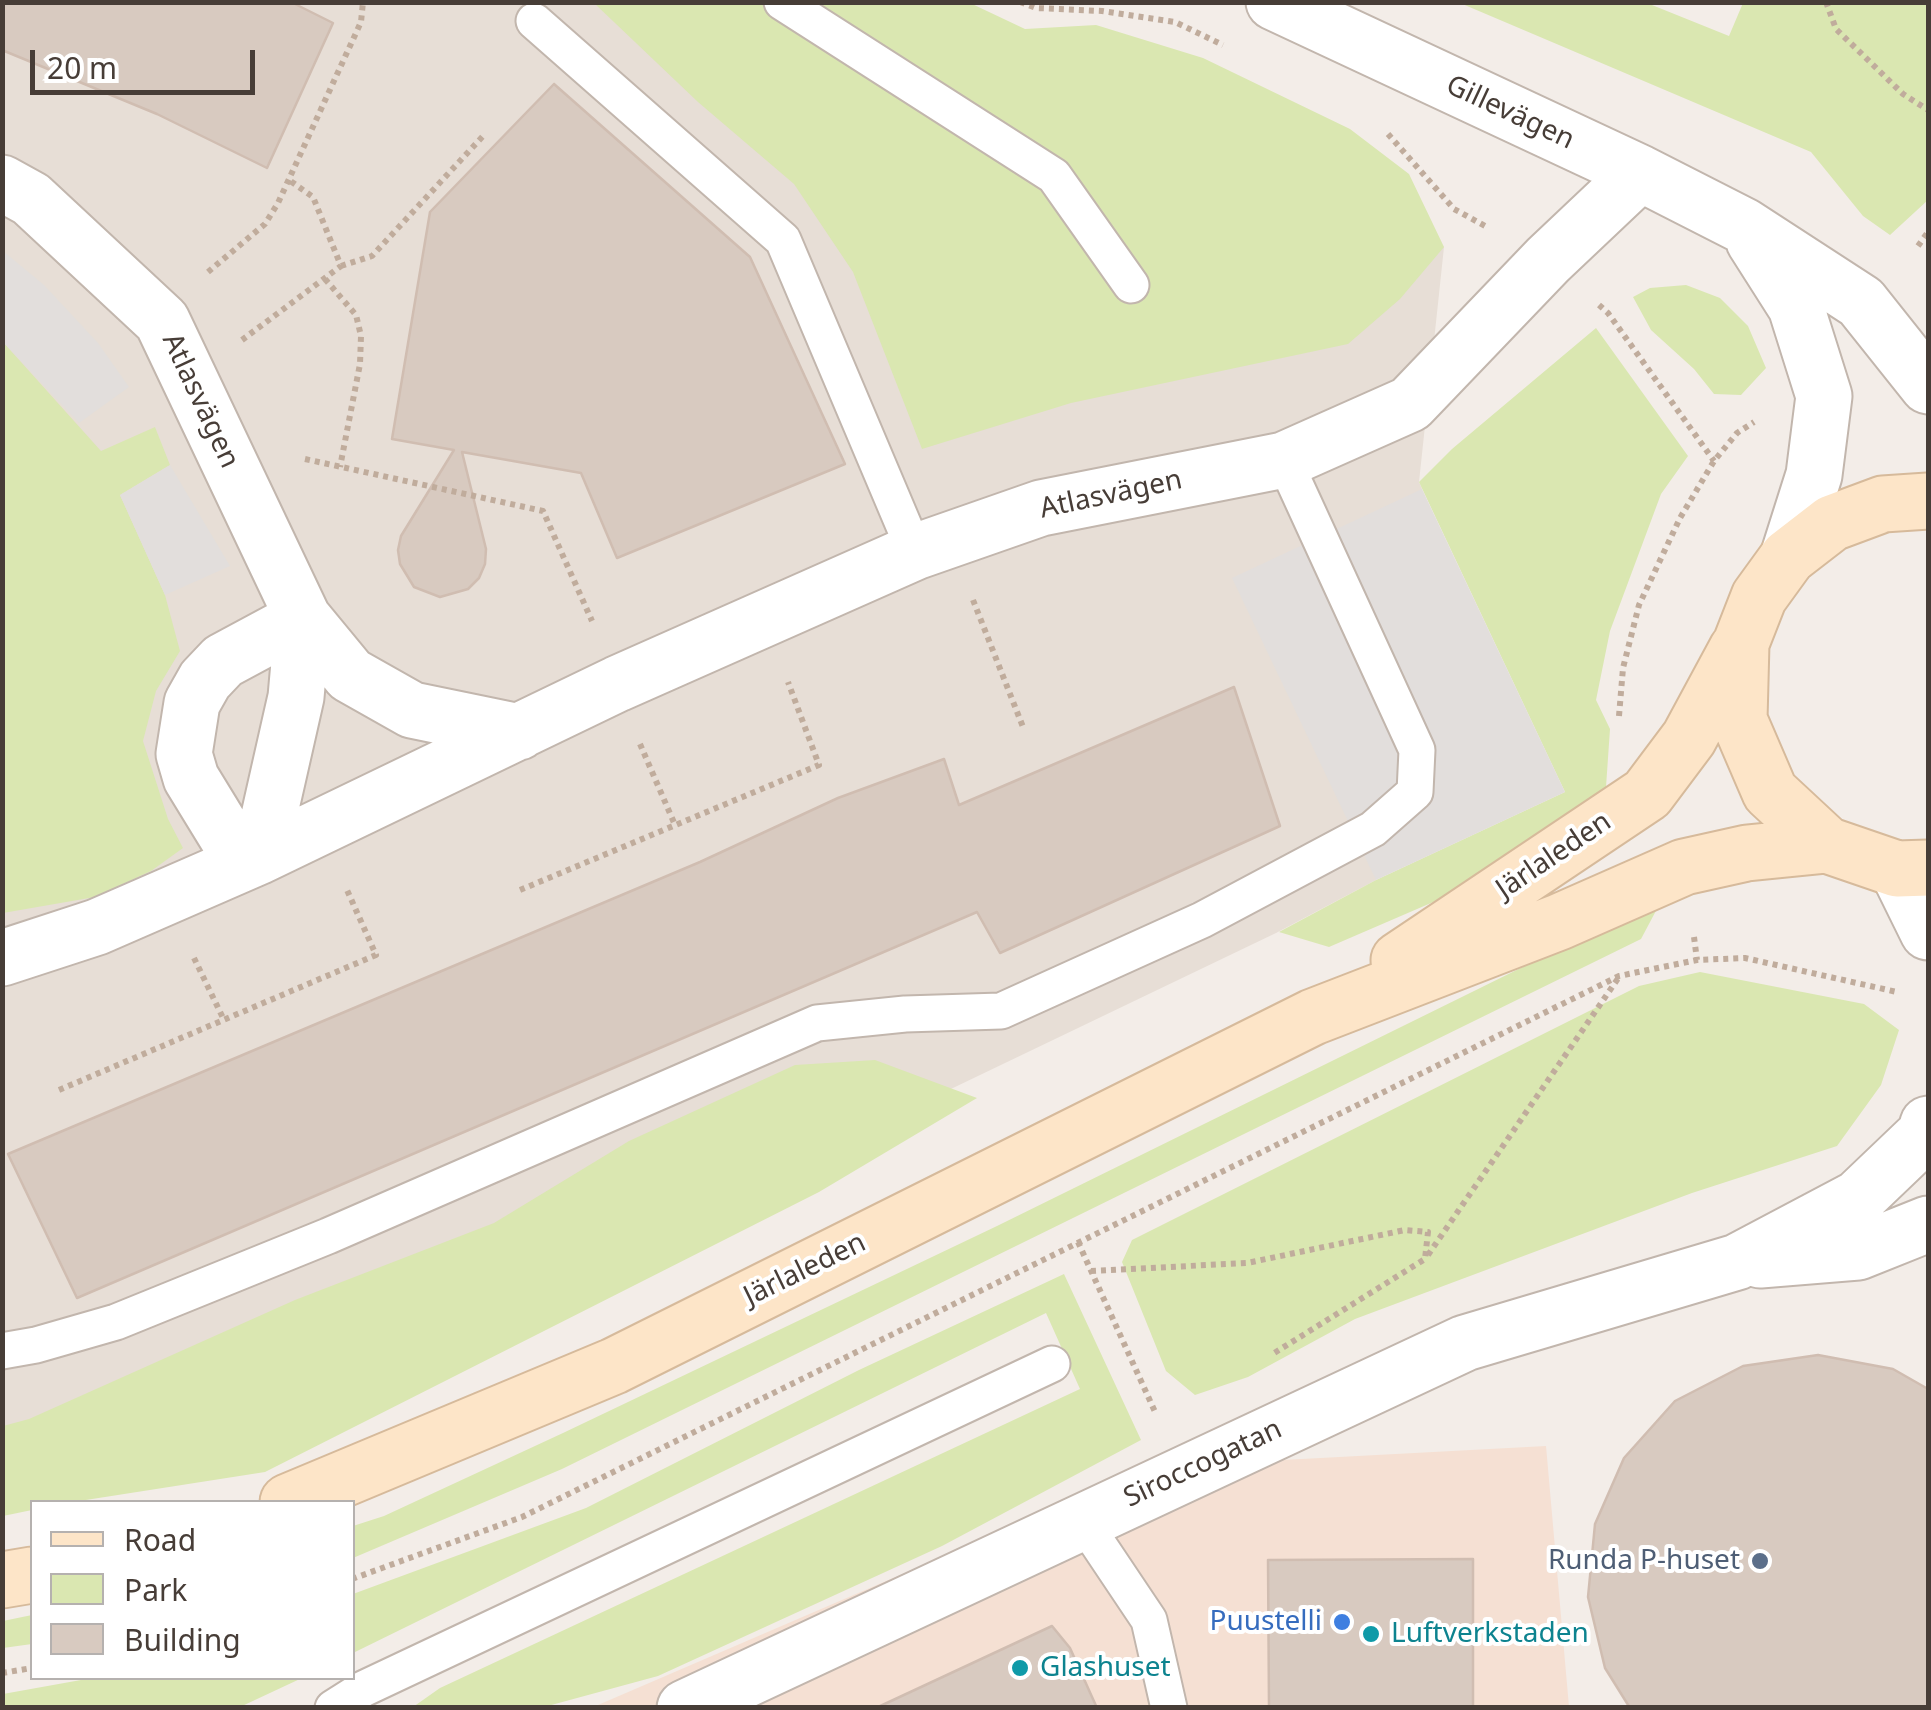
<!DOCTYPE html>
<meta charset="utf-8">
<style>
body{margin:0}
#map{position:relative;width:1931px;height:1710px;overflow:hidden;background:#f3ede8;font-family:"Noto Sans",sans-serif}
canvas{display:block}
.frame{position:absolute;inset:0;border:5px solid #473d37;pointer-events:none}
.legend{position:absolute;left:30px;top:1500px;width:325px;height:180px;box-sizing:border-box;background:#fff;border:2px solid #b5b1af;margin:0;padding:12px 18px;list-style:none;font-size:30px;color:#473d37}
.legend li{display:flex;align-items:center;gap:20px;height:50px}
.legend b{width:50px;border:2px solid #b5b1af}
.scale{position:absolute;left:30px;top:50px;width:225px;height:45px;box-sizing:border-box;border:5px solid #473d37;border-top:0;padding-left:12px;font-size:30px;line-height:35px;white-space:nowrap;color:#473d37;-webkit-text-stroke:8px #fff;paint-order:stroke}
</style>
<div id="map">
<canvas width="1931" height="1710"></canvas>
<div class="frame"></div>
<ul class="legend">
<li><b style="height:12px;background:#fde5c8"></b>Road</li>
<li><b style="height:28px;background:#dae7b1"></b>Park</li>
<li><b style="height:28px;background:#d8cac0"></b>Building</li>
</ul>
<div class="scale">20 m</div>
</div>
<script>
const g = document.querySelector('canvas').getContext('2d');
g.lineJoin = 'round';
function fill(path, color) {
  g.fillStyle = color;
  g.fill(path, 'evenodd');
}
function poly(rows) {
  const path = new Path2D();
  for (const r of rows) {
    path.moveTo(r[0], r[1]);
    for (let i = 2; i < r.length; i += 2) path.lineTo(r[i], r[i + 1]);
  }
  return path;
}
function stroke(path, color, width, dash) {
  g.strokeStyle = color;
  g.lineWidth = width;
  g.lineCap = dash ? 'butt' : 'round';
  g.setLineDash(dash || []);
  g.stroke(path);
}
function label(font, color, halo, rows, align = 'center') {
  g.font = font + ' "Noto Sans",sans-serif';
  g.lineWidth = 8;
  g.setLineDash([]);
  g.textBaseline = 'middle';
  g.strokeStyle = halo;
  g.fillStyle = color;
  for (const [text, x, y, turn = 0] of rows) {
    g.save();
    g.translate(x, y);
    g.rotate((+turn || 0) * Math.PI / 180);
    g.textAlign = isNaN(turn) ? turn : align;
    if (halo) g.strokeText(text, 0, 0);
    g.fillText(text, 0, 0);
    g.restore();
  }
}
fill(poly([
 [3,3,958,3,1444,247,1419,482,1422,489,1376,880,1276,933,780,1171,3,1511]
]), '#e7ded6');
fill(poly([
 [1546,1446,1569,1707,591,1708,1151,1467]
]), '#f5e0d3');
fill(poly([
 [594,3,970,3,1025,29,1096,25,1203,58,1350,129,1409,174,1444,247,1400,299,1348,344,1071,403,922,449,853,272,794,184,698,102],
 [1460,3,1647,3,1729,36,1743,3,1928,3,1928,200,1890,235,1863,216,1811,152],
 [1686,285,1720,298,1748,326,1766,368,1741,395,1714,394,1694,369,1651,330,1633,297,1650,288],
 [1596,328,1688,456,1661,494,1610,631,1596,700,1610,729,1606,787,1572,829,1482,881,1329,947,1279,932,1376,880,1565,792,1419,482,1452,449],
 [3,342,101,451,155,427,170,465,120,495,165,595,180,651,156,691,143,741,168,819,183,848,151,871,95,897,3,913],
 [1658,907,1641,939,562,1469,353,1558,353,1526,384,1516,563,1433,997,1226,1539,959],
 [1700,972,1864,1004,1899,1030,1881,1085,1837,1146,1692,1193,1355,1319,1248,1377,1195,1395,1166,1371,1122,1262,1132,1240,1639,986],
 [875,1060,977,1098,819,1192,265,1472,73,1502,32,1502,32,1510,3,1516,3,1426,29,1419,295,1300,494,1223,629,1141,795,1065],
 [1064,1274,1141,1440,942,1546,658,1676,544,1707,413,1707,440,1688,1080,1389,1046,1313,353,1653,353,1594,586,1508,859,1370],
 [32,1615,32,1644,3,1648,3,1621],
 [92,1678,302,1678,240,1707,3,1707,3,1694]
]), '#dae7b1');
fill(poly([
 [3,251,44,285,98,343,129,387,79,423,3,342],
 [170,465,230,566,165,595,120,495],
 [1422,489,1565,792,1376,880,1232,578]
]), '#e2dedc');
const building = poly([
 [2,2,291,2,333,23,267,168,157,114,2,50,2,2],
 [554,84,750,257,845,464,617,558,581,473,462,452,486,549,485,564,479,578,468,589,440,597,414,587,400,564,398,550,401,536,454,450,392,439,430,212,554,84],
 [1234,687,1280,826,1000,953,977,912,77,1298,8,1154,700,862,838,798,944,759,959,805,1234,687],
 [1818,1355,1893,1369,1928,1389,1928,1708,1630,1708,1605,1668,1588,1597,1595,1524,1624,1458,1675,1401,1743,1366,1818,1355],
 [1473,1559,1473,1708,1269,1708,1268,1560,1473,1559],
 [1052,1626,1070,1648,1097,1708,876,1708,1052,1626]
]);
fill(building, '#d8cac0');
stroke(building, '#d0bdb1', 2.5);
const lane = poly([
 [782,2,1054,176,1131,285],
 [534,21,783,240,915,552],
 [2,1351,36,1345,116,1322,328,1236,817,1023,905,1014,1001,1011,1202,920,1373,829,1415,792,1417,750,1284,460],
 [1082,1520,1149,1620,1169,1708],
 [333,1708,363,1689,1052,1364]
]);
const street = poly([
 [1274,2,1640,173,1744,226,1861,302,1928,386],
 [2,183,31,199,162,321,303,618,350,675,412,710,519,732],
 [1754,241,1796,307,1824,396,1814,475,1788,557],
 [260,856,296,697,303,618],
 [243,863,191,778,184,754,192,703,205,680,223,661,303,618],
 [1897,869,1928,932],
 [2,958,97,927,260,856,617,684,915,552,1041,508,1284,460,1410,404,1548,260,1640,173],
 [1760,1260,1858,1252,1928,1224],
 [685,1708,1465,1343,1737,1262,1858,1198,1925,1134,1928,1124]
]);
const secondary = poly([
 [1928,501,1883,504,1832,523,1788,557,1759,597,1741,643,1739,720,1770,792,1827,845,1897,869,1928,868],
 [1399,960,1647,794,1689,738,1737,649],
 [288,1502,614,1366,1313,1017,1559,922,1684,867,1747,853,1827,845],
 [2,1580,32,1575]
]);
stroke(lane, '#c2b6ad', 39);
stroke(street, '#c2b6ad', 59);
stroke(secondary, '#d6ba9b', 59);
stroke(poly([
 [1020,2,1036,8,1102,11,1175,22,1223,45],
 [1826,2,1836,29,1903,94,1928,110],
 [1388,134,1454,209,1487,227],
 [1918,246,1928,232],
 [341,266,372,256,484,135],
 [208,272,265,224,278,203,361,22,363,2],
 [325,279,356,315,361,336,360,364,340,467],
 [1599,305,1608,313,1714,461],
 [242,340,341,266,313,197,289,180],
 [305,459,543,511,592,621],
 [973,600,1023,727],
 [1619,716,1623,668,1639,605,1680,518,1714,461,1737,433,1754,422],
 [640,744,675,825],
 [520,890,819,765,788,682],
 [1694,937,1697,960],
 [194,958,224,1020],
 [59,1090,376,955,347,890],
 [1078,1242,1156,1414],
 [1428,1255,1619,977],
 [1091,1271,1247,1263,1405,1230,1428,1232,1425,1259,1271,1355],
 [352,1579,522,1517,1619,976,1697,960,1745,958,1897,992],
 [2,1673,32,1668]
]), '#c0ac9c', 6, [5, 5]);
stroke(lane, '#fff', 35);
stroke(street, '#fff', 55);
stroke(secondary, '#fde5c8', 55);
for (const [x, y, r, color] of [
 [1760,1561,10,"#5c6f8a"],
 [1342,1622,10,"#3f7fe0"],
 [1371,1634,10,"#0f9aa8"],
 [1020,1668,10,"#0f9aa8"]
]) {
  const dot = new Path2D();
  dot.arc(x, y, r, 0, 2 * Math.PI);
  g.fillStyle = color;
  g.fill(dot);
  stroke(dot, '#fff', 4);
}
label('28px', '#473d37', '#fff', [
 ["Gillevägen",1510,113,25],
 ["Atlasvägen",200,401,65],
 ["Atlasvägen",1111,495,-12],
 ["Järlaleden",1554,856,-34],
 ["Järlaleden",805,1270,-26],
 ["Siroccogatan",1203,1464,-25]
]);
label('28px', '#4e5e75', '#fff', [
 ["Runda P-huset",1740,1561]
], 'right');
label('28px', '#366cbe', '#fff', [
 ["Puustelli",1322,1622]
], 'right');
label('28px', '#0d838f', '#fff', [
 ["Luftverkstaden",1391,1634],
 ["Glashuset",1040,1668]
], 'left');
</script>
